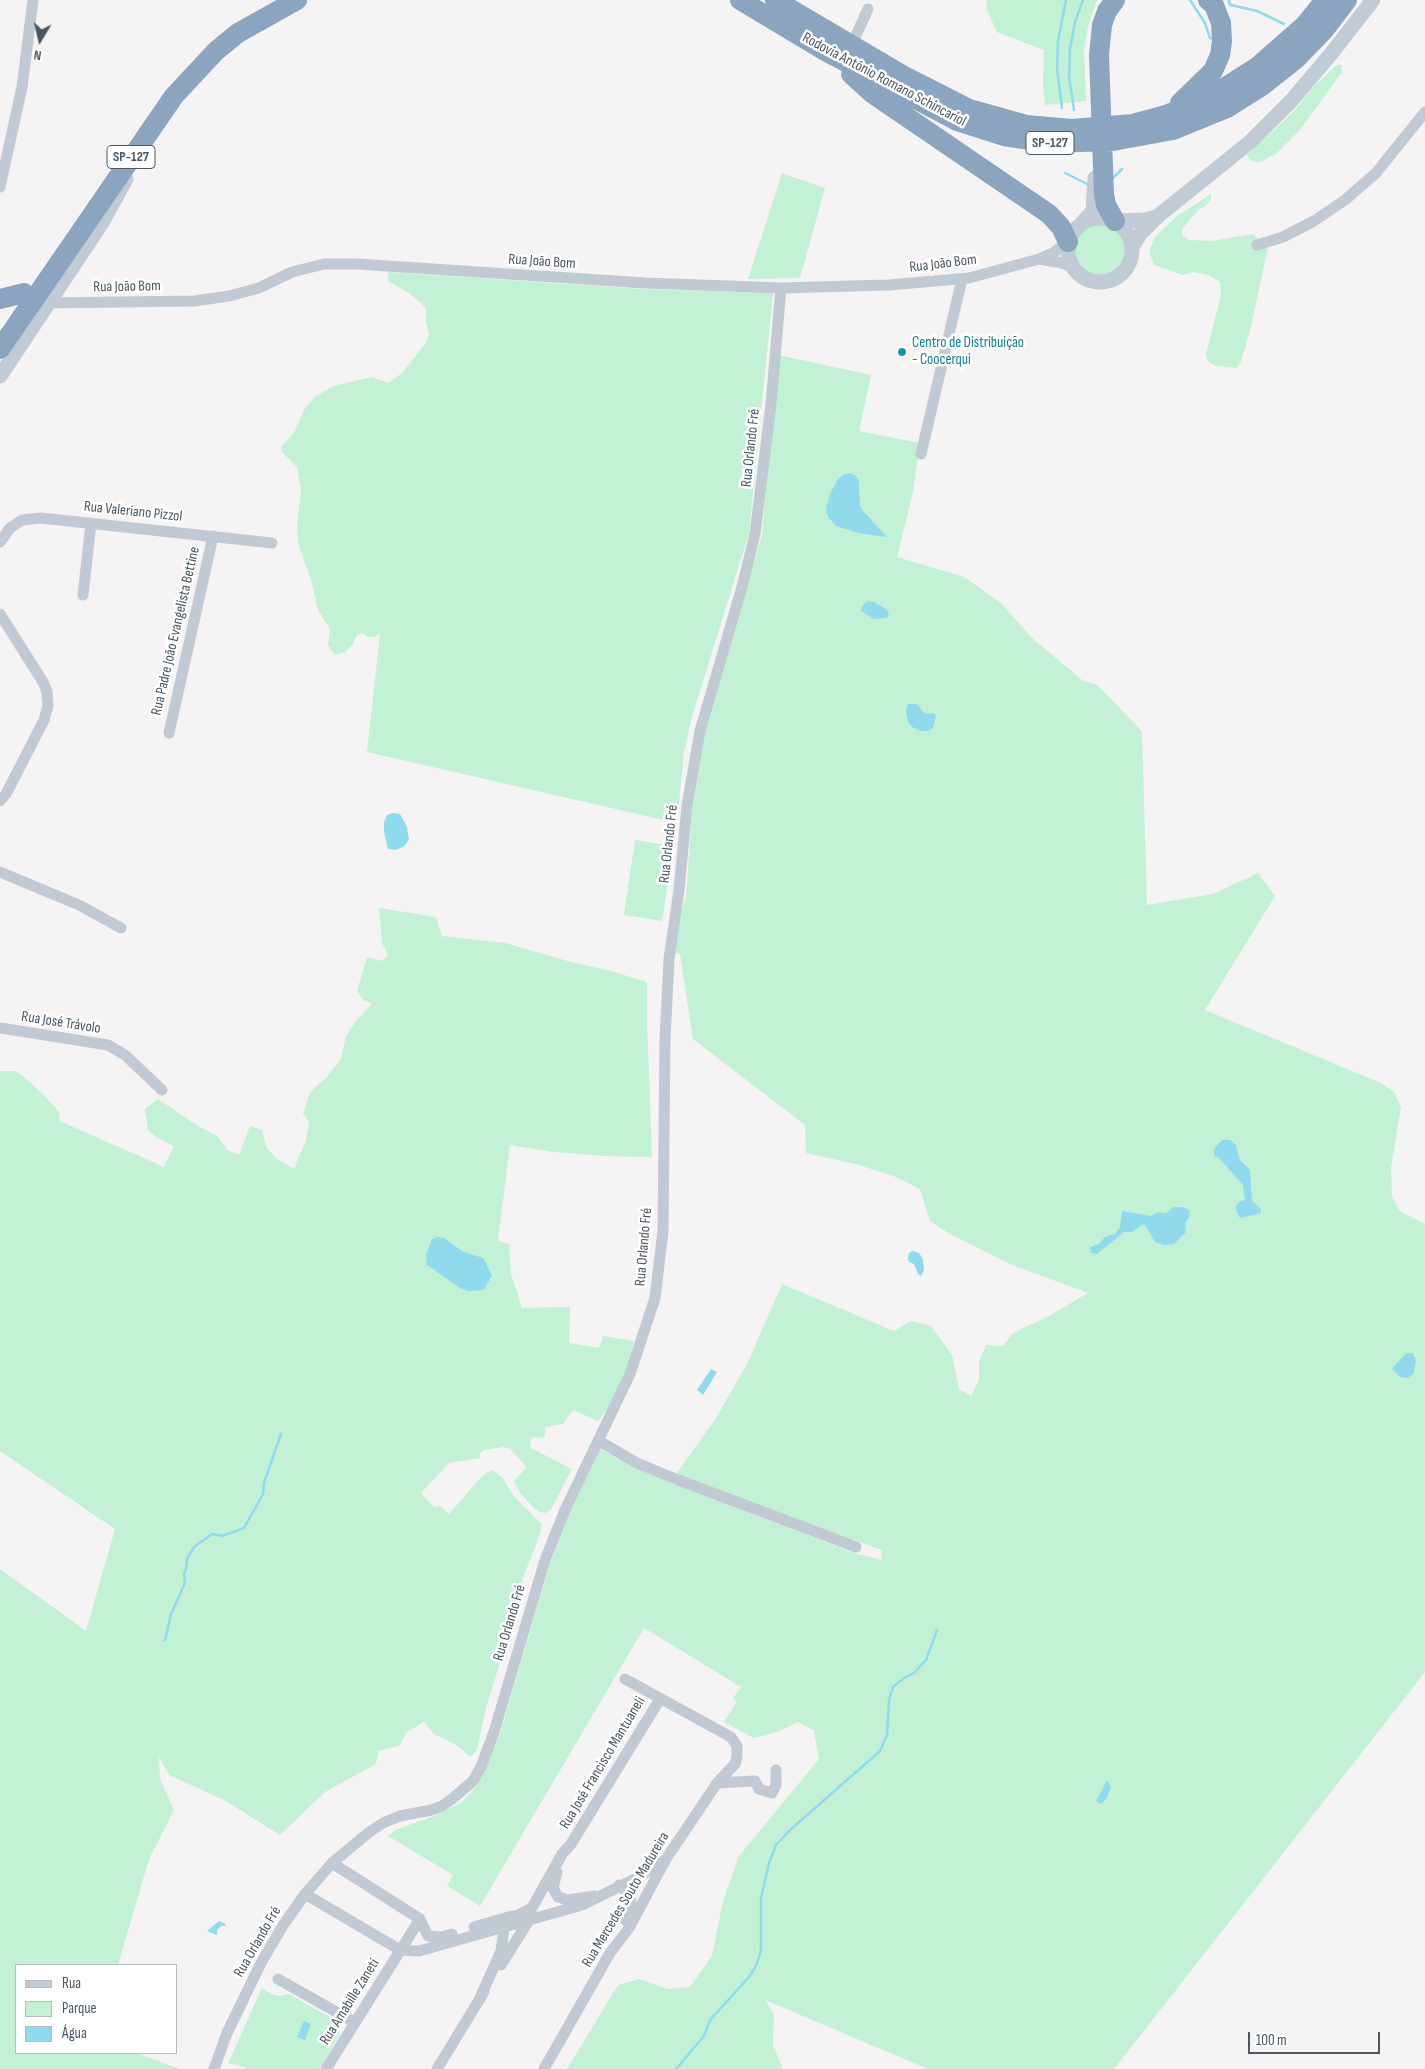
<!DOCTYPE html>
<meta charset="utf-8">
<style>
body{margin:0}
#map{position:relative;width:1425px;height:2069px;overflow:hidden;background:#f5f3f3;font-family:"Sofia Sans Condensed",sans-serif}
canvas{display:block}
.legend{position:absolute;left:15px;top:1964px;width:162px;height:90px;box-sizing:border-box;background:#fff;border:1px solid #b7bbc0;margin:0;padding:6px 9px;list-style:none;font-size:15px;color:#4a5661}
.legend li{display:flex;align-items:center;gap:10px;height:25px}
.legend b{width:25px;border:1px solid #b7bbc0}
.north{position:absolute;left:15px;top:15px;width:50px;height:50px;-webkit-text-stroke:4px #fff;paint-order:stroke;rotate:189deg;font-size:14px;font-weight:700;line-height:20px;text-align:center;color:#4a5661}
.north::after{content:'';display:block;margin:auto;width:18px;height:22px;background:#4a5661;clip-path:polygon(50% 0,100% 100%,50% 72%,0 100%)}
.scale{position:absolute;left:1248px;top:2032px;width:132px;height:22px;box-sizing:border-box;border:2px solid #4a5661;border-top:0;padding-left:6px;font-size:15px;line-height:18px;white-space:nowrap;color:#4a5661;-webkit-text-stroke:4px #fff;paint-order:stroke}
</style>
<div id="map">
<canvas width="1425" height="2069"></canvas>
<ul class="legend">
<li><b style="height:6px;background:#c1cbd6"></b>Rua</li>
<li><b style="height:14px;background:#c3f1d5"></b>Parque</li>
<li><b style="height:14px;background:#90daee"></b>Água</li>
</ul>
<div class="north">N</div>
<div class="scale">100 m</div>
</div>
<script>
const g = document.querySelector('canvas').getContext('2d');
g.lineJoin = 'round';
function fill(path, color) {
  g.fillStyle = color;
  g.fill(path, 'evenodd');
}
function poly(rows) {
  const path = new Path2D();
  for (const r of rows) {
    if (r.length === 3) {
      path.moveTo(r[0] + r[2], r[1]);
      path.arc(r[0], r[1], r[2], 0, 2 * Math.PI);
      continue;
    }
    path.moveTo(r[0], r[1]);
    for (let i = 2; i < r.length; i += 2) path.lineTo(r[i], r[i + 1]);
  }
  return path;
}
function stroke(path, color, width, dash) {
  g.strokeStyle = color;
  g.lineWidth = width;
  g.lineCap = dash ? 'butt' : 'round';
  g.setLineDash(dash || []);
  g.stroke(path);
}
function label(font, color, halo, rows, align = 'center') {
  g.font = font + ' "Sofia Sans Condensed",sans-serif';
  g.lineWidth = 5;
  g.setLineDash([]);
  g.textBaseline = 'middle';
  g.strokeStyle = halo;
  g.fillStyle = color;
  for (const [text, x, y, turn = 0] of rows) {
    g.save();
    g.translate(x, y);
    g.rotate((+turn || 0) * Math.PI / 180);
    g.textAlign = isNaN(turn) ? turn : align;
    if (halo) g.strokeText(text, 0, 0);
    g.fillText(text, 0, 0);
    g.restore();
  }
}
fill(poly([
 [987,0,1097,0,1088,26,1084,51,1086,101,1045,105,1043,89,1044,50,997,32,986,8],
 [1337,65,1341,65,1342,72,1299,131,1276,154,1258,163,1250,160,1247,155,1293,112,1315,85],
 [782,173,825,188,800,278,748,279],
 [1211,194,1211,199,1207,205,1198,210,1182,229,1182,235,1189,240,1212,241,1253,234,1268,247,1250,331,1241,361,1237,368,1216,366,1208,361,1206,354,1221,295,1220,282,1209,275,1192,272,1183,275,1154,265,1149,251,1155,237,1177,216],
 [1099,251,27],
 [388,272,642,289,773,293,749,533,691,720,684,753,677,823,367,752,380,634,374,637,367,637,363,633,357,635,353,644,345,652,335,655,328,645,330,629,318,610,311,579,298,544,297,525,301,491,297,467,281,451,282,445,294,433,304,410,316,396,334,386,372,377,388,383,402,373,425,344,429,334,426,322,426,308,409,293,388,281],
 [778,355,871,375,859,431,920,443,913,492,897,557,964,577,1001,603,1032,638,1082,680,1097,685,1142,731,1147,905,1213,894,1258,873,1275,896,1205,1010,1381,1083,1394,1092,1401,1107,1391,1168,1392,1196,1399,1211,1425,1224,1425,1672,1114,2069,928,2069,765,2000,774,2014,773,2045,783,2069,567,2069,618,1985,639,1979,668,1989,690,1987,712,1956,723,1901,739,1856,819,1759,814,1731,798,1722,777,1732,754,1738,724,1722,737,1701,733,1698,741,1687,644,1628,480,1906,447,1886,453,1875,388,1836,395,1830,434,1816,461,1803,477,1786,499,1737,550,1564,569,1514,600,1449,635,1467,673,1484,854,1553,881,1560,882,1550,744,1501,676,1474,716,1418,747,1364,782,1284,894,1331,911,1321,931,1326,952,1355,959,1389,971,1396,979,1380,979,1362,986,1345,1003,1346,1013,1333,1049,1316,1088,1293,1010,1264,950,1234,930,1221,920,1189,896,1177,856,1164,806,1153,805,1125,693,1039,680,954,674,953,680,915,686,897,692,811,705,732,762,535],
 [635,840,674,846,662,921,624,915],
 [379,908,436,917,442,936,505,943,571,962,611,971,647,982,647,1020,652,1157,604,1156,554,1152,510,1145,498,1241,509,1244,511,1274,522,1308,570,1307,569,1343,599,1348,603,1336,634,1341,627,1369,608,1408,598,1421,573,1410,563,1424,544,1427,546,1433,543,1438,534,1437,530,1440,531,1448,572,1469,551,1509,546,1513,540,1512,533,1507,520,1493,514,1481,527,1467,510,1449,503,1447,484,1450,479,1454,481,1458,449,1463,421,1493,434,1507,440,1506,449,1514,478,1481,486,1473,493,1470,502,1477,513,1495,541,1524,541,1531,523,1578,512,1624,486,1708,477,1750,470,1757,457,1745,434,1734,424,1722,407,1732,399,1746,378,1751,376,1764,325,1792,280,1835,224,1800,169,1775,159,1757,160,1779,174,1810,149,1859,118,1965,16,1965,16,2053,136,2053,180,2069,0,2069,0,1569,86,1631,115,1529,0,1451,0,1071,16,1071,24,1077,44,1095,59,1112,60,1121,164,1167,174,1146,157,1138,148,1130,145,1109,158,1099,198,1126,217,1136,228,1150,239,1155,250,1126,262,1130,266,1147,277,1159,294,1169,306,1140,309,1122,303,1113,310,1092,326,1078,341,1059,346,1036,356,1021,372,1004,363,1000,357,991,367,957,382,961,388,955,382,943],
 [262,1988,271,1994,279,1996,289,1994,338,2022,340,2034,319,2069,248,2069,238,2065,228,2064]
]), '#c3f1d5');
fill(poly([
 [850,473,856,476,859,481,860,505,863,511,887,537,858,533,836,526,828,517,826,509,830,494,838,479,843,475],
 [867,601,874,602,886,609,889,614,887,618,874,619,861,611,862,606],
 [908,704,917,704,925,714,934,713,936,716,933,728,928,731,921,731,912,727,908,722,906,711],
 [393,813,400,814,407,827,409,840,403,847,395,850,388,849,384,832,384,822,387,815],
 [1222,1140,1230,1140,1236,1145,1240,1160,1250,1170,1252,1201,1261,1209,1261,1213,1240,1218,1235,1208,1239,1202,1245,1200,1243,1185,1219,1158,1214,1155,1214,1149],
 [1174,1207,1182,1207,1189,1210,1190,1215,1185,1224,1186,1229,1185,1233,1174,1244,1164,1245,1155,1242,1146,1226,1142,1225,1132,1232,1124,1232,1097,1254,1091,1253,1090,1247,1099,1244,1105,1237,1115,1234,1120,1227,1122,1211,1151,1216,1158,1212,1166,1213],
 [437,1237,444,1238,462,1251,483,1258,492,1275,484,1290,468,1291,460,1288,427,1265,426,1255,432,1239],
 [913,1251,919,1253,923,1259,924,1270,921,1276,918,1274,914,1264,909,1262,908,1259,909,1253],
 [1406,1353,1413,1353,1416,1360,1414,1373,1408,1378,1400,1377,1392,1369],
 [711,1369,717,1372,703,1395,697,1390],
 [1107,1780,1111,1787,1107,1798,1101,1804,1096,1801],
 [219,1921,226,1924,225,1926,221,1926,217,1930,217,1935,207,1931],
 [304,2021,311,2024,305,2040,297,2037]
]), '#90daee');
stroke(poly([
 [1190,0,1205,23,1210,38,1214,40],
 [1229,0,1229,3,1231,5,1257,11,1284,24],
 [1062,108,1057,68,1058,41,1066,0],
 [1074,110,1069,77,1070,49,1075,22,1083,0],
 [1065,173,1089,185],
 [1112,179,1122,169],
 [165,1640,171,1614,185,1583,184,1573,186,1570,187,1559,194,1547,212,1534,222,1536,244,1528,263,1494,264,1483,281,1434],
 [676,2069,704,2036,710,2020,749,1977,756,1966,761,1951,761,1898,769,1863,776,1845,790,1830,880,1751,887,1735,889,1700,893,1687,904,1678,914,1673,926,1660,937,1630]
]), '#90daee', 2.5);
stroke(poly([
 [852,44,868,9],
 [0,187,22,87,33,0],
 [1257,245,1283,237,1314,221,1345,200,1376,173,1425,112],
 [1039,259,1062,263,1074,268],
 [46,303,194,301,229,296,259,288,292,272,324,264,357,264,645,283,781,288,889,285,969,278,1039,259,1053,253,1068,242],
 [921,454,962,279],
 [0,542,10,528,22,520,41,518,272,543],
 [83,595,91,523],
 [0,614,43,682,47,692,48,706,44,720,6,794,0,801],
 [169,733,213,536],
 [0,872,79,905,121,928],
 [0,1028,108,1045,125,1055,162,1090],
 [599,1441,637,1463,678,1480,856,1547],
 [717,1783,755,1781,759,1789,772,1793,776,1785,776,1770],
 [332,1863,420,1919],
 [557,1872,553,1888,558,1897,568,1900,594,1896],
 [619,1885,627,1892,631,1901,631,1908,626,1921],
 [305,1894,400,1950,419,1951,582,1905,637,1878,662,1862],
 [420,1919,428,1936,441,1937,452,1934],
 [474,1927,512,1916],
 [501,1965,529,1920],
 [278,1979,354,2022],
 [480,1998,501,1951,505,1922,532,1908,562,1854,571,1844,660,1699],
 [214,2069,227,2033,261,1963,282,1927,305,1894,332,1863,368,1833,383,1823,400,1816,431,1810,442,1806,452,1799,473,1781,481,1767,494,1732,545,1560,565,1510,630,1374,655,1298,663,1231,665,1040,669,959,679,890,687,806,700,731,742,587,755,534,771,404,781,288],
 [326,2069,420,1919],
 [437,2069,484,1992],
 [544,2069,610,1953,629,1928,666,1859,717,1783,735,1764,737,1757,737,1746,731,1737,625,1679]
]), '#c1cad2', 11);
stroke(poly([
 [1100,250,32],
 [1115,221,1144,220,1157,217],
 [1081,224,1093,211,1095,178],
 [1132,247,1140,234,1158,216,1250,142,1291,101,1331,54,1373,0],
 [0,376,103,221,126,179]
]), '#c1cbd6', 15);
stroke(poly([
 [740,0,825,51,957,121,1004,136,1049,143,1113,141,1173,130,1227,108,1262,86,1295,60,1325,29,1347,0],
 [775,0,906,77,969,109,1026,125,1072,129,1133,124,1166,115,1210,97,1257,67,1305,25,1325,0],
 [1115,0,1107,11,1102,25,1099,55,1104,194,1106,205,1115,221],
 [851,74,873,94,1049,214,1061,227,1068,242],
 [1180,103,1213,71,1220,55,1222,41,1221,23,1214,5,1208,0],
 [0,299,24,293],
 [0,349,174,96,216,51,238,33,297,0]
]), '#8ba5c1', 20);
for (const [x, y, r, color] of [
 [902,352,5,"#0f9aa8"]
]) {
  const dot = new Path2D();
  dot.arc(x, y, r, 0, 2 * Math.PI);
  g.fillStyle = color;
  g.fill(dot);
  stroke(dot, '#fff', 2);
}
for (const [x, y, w] of [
 [1050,143,48],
 [131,157,48]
]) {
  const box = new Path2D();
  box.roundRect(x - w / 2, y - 11.5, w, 23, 4);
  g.fillStyle = '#fff';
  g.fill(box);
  stroke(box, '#4a5661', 1);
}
label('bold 14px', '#4a5661', null, [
 ["SP-127",1050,143],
 ["SP-127",131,157]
]);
label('15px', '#4a5661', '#fff', [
 ["Rodovia Antônio Romano Schincariol",884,80,28],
 ["Rua João Bom",542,262,4],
 ["Rua João Bom",943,264,-7],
 ["Rua João Bom",127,287,-1],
 ["Rua Orlando Fré",751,448,-84],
 ["Rua Valeriano Pizzol",133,512,6],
 ["Rua Padre João Evangelista Bettine",176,631,-77],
 ["Rua Orlando Fré",669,844,-84],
 ["Rua José Trávolo",61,1023,9],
 ["Rua Orlando Fré",644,1247,-85],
 ["Rua Orlando Fré",510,1623,-73],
 ["Rua José Francisco Mantuaneli",603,1763,-59],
 ["Rua Mercedes Souto Madureira",626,1900,-59],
 ["Rua Orlando Fré",258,1942,-60],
 ["Rua Amabille Zaneti",350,2002,-58]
]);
label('15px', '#0d838f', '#fff', [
 ["Centro de Distribuição",912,343],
 ["- Coocerqui",912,360]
], 'left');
</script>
